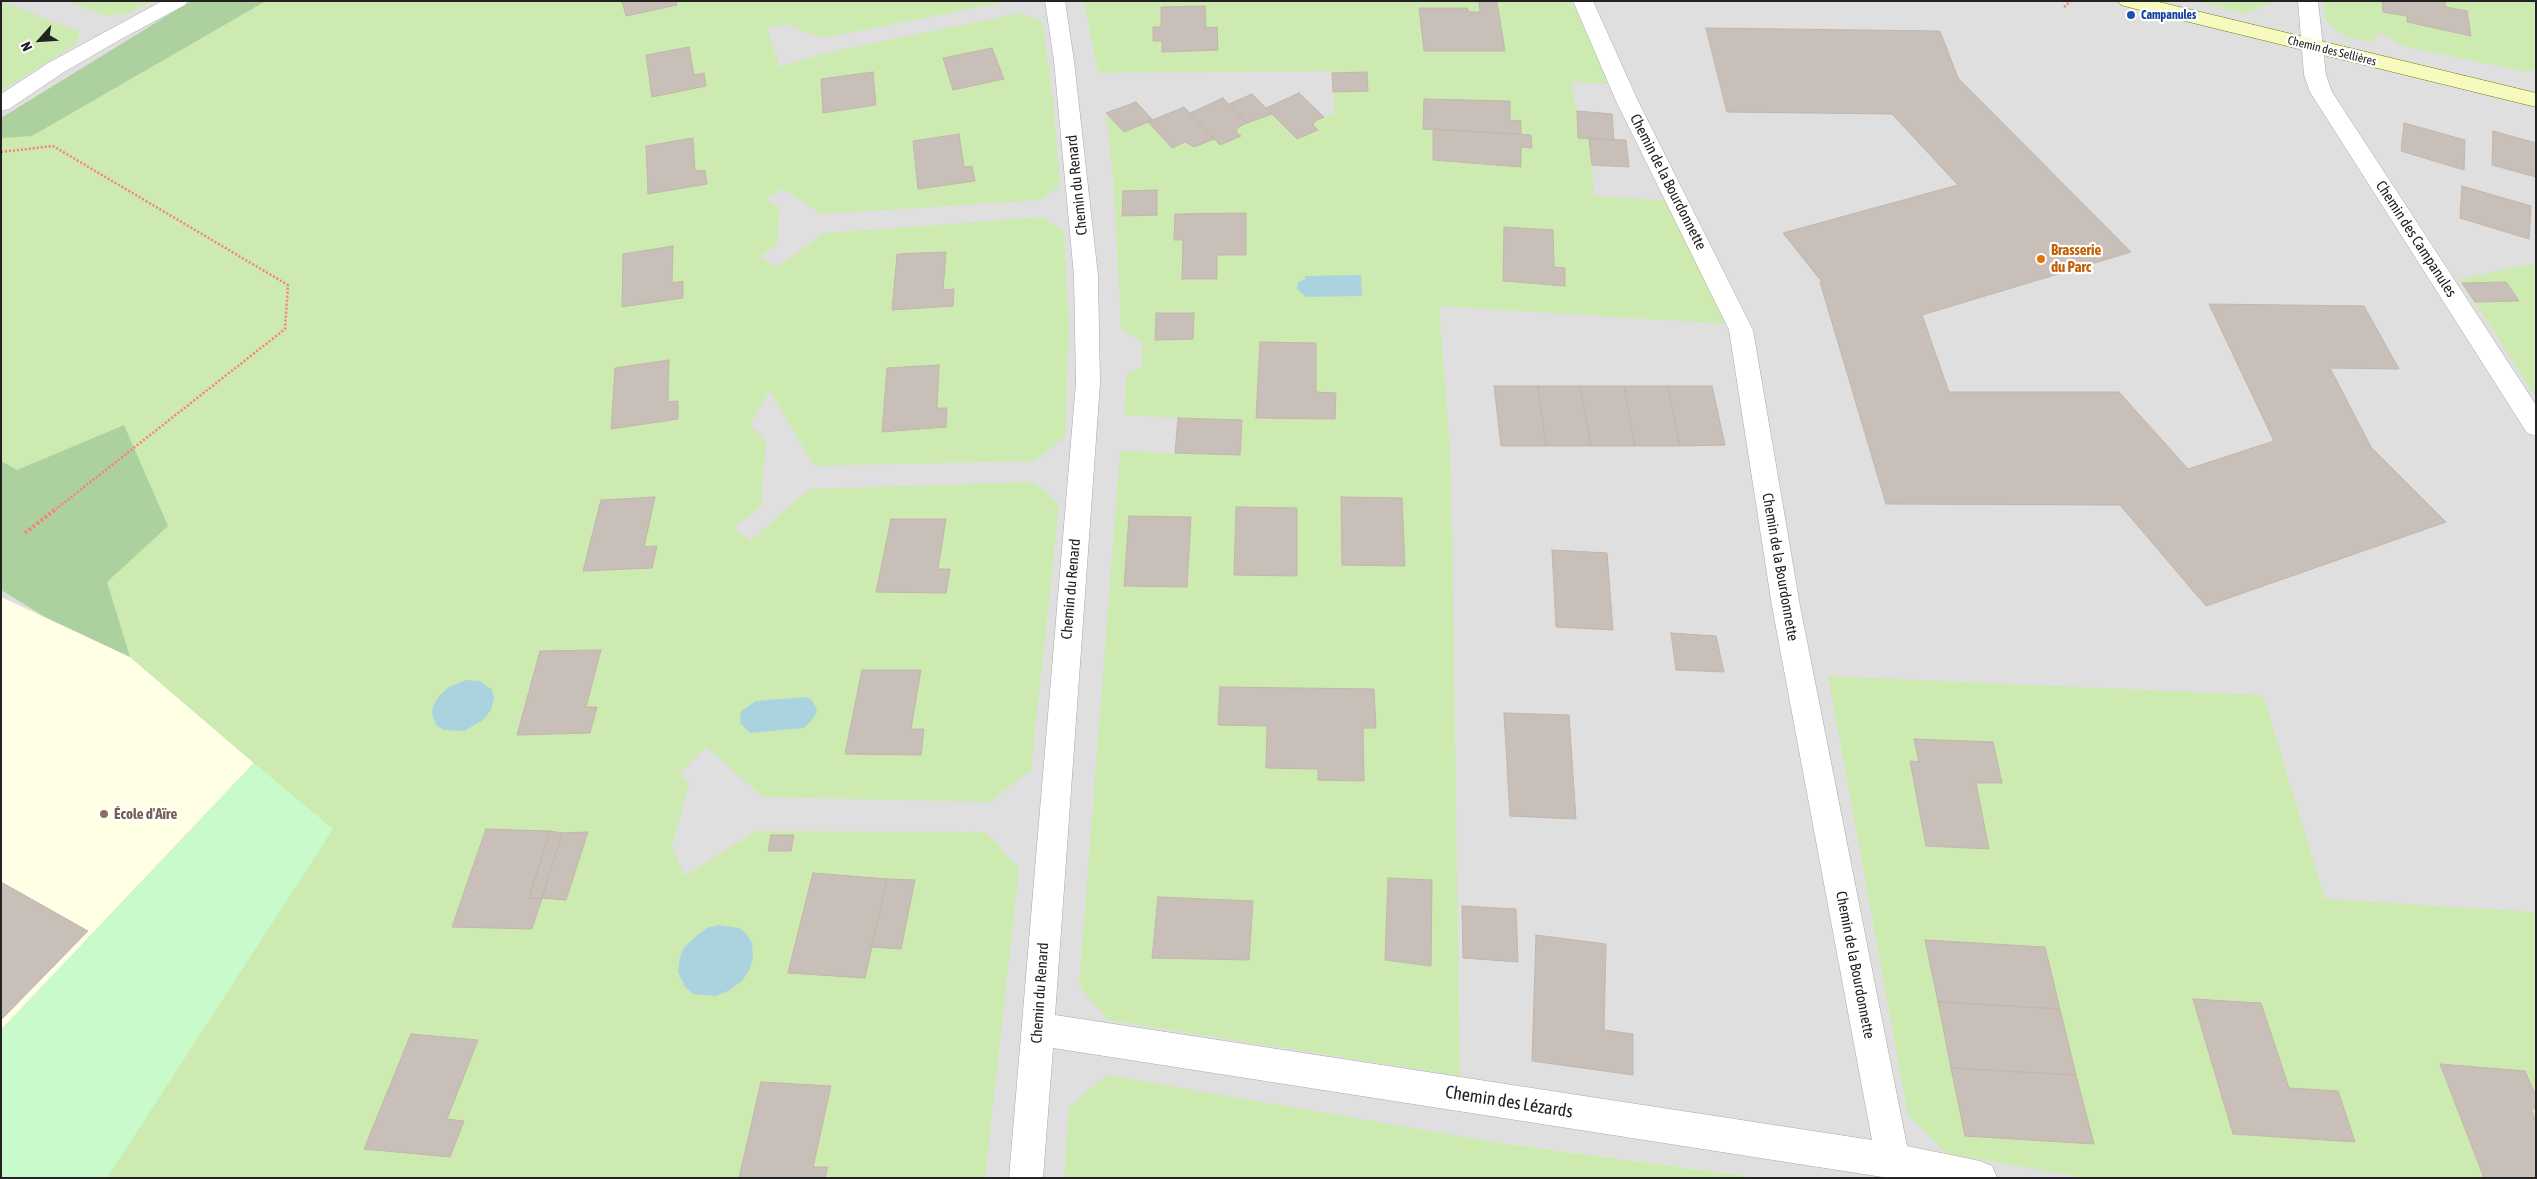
<!DOCTYPE html>
<meta charset="utf-8">
<style>
body{margin:0}
#map{position:relative;width:2537px;height:1179px;overflow:hidden;background:#f2efe9;font-family:"Asap Condensed",sans-serif}
canvas{display:block}
.frame{position:absolute;inset:0;border:2px solid #222;pointer-events:none}
.north{position:absolute;left:15px;top:15px;width:50px;height:50px;-webkit-text-stroke:4px #fff;paint-order:stroke;rotate:244deg;font-size:14px;font-weight:700;line-height:20px;text-align:center;color:#222}
.north::after{content:'';display:block;margin:auto;width:18px;height:22px;background:#222;clip-path:polygon(50% 0,100% 100%,50% 72%,0 100%)}
</style>
<div id="map">
<canvas width="2537" height="1179"></canvas>
<div class="frame"></div>
<div class="north">N</div>
</div>
<script>
const g = document.querySelector('canvas').getContext('2d');
g.lineJoin = 'round';
function fill(path, color) {
  g.fillStyle = color;
  g.fill(path, 'evenodd');
}
function poly(rows) {
  const path = new Path2D();
  for (const r of rows) {
    path.moveTo(r[0], r[1]);
    for (let i = 2; i < r.length; i += 2) path.lineTo(r[i], r[i + 1]);
  }
  return path;
}
function stroke(path, color, width, dash) {
  g.strokeStyle = color;
  g.lineWidth = width;
  g.lineCap = dash ? 'butt' : 'round';
  g.setLineDash(dash || []);
  g.stroke(path);
}
function label(font, color, halo, rows, align = 'center') {
  g.font = font + ' "Asap Condensed",sans-serif';
  g.lineWidth = 4.5;
  g.setLineDash([]);
  g.textBaseline = 'middle';
  g.strokeStyle = halo;
  g.fillStyle = color;
  for (const [text, x, y, turn = 0] of rows) {
    g.save();
    g.translate(x, y);
    g.rotate((+turn || 0) * Math.PI / 180);
    g.textAlign = isNaN(turn) ? turn : align;
    if (halo) g.strokeText(text, 0, 0);
    g.fillText(text, 0, 0);
    g.restore();
  }
}
fill(poly([
 [1,1,2536,1,2536,1178,1762,1178,1495,1142,1492,1178,1,1178]
]), '#e0dfdf');
fill(poly([
 [1,597,130,657,254,763,1,1030]
]), '#ffffe5');
fill(poly([
 [1,1,80,32,76,44,1,91],
 [66,1,153,1,129,13,105,16],
 [266,1,1011,1,823,38,785,24,767,29,780,67,829,52,1021,13,1042,21,1053,99,1060,185,1041,200,822,214,783,189,765,199,780,208,777,245,760,257,777,267,824,233,1042,217,1064,231,1069,327,1065,437,1034,461,814,466,770,391,750,424,766,442,761,506,734,527,750,541,809,489,1034,482,1059,505,1031,770,990,802,763,797,706,747,680,772,689,785,672,846,685,876,756,831,985,832,1019,868,985,1178,1,1178,1,1030,254,763,130,657,107,582,168,526,123,425,17,470,1,461,1,138,32,136],
 [1084,1,1571,1,1612,84,1571,82,1577,111,1578,138,1589,139,1594,196,1668,201,1728,324,1439,306,1451,462,1460,1076,1108,1020,1079,986,1120,451,1175,453,1178,418,1124,415,1126,375,1142,366,1142,342,1121,328,1114,190,1106,113,1124,132,1148,122,1194,147,1214,139,1220,145,1240,137,1236,132,1238,127,1272,114,1313,125,1315,121,1335,113,1331,71,1098,73],
 [2193,1,2275,1,2246,14],
 [2324,1,2536,1,2536,67,2528,72,2405,47,2379,32,2372,42,2351,38,2338,32,2325,19],
 [2536,263,2536,397,2460,279],
 [1828,676,2263,695,2325,899,2536,912,2536,1178,2085,1178,1945,1153,1908,1115],
 [1107,1075,1494,1142,1762,1178,1064,1178,1069,1107]
]), '#cdebb0');
fill(poly([
 [191,1,266,1,32,136,1,138,1,118],
 [124,425,168,526,107,582,130,657,45,617,1,590,1,461,17,470]
]), '#add19e');
fill(poly([
 [254,763,333,829,107,1178,1,1178,1,1030]
]), '#c8facc');
fill(poly([
 [1361,275,1362,296,1306,297,1297,289,1298,282,1305,279,1305,276],
 [466,680,480,681,492,690,494,698,491,710,483,720,464,731,443,730,436,725,432,714,433,706,439,696,449,687],
 [806,697,812,700,817,710,813,719,804,728,750,733,740,723,741,711,756,701],
 [718,925,739,928,746,933,752,943,753,959,750,968,743,980,730,990,716,996,694,994,685,987,678,972,680,957,684,948,696,936,707,928]
]), '#aad3df');
const building = poly([
 [622,1,676,1,677,5,626,16,622,1],
 [2382,1,2438,1,2445,3,2446,7,2467,11,2471,36,2407,22,2407,16,2383,12,2382,1],
 [1479,2,1497,2,1505,51,1424,51,1419,8,1467,8,1469,12,1480,12,1479,2],
 [1205,6,1206,28,1217,27,1218,50,1162,52,1162,41,1153,41,1153,27,1161,27,1161,7,1205,6],
 [1706,28,1940,31,1958,78,2131,252,1922,315,1949,392,2119,392,2188,469,2274,441,2209,304,2364,306,2399,369,2330,368,2371,447,2446,522,2206,606,2120,505,1886,504,1820,282,1822,282,1783,233,1958,185,1892,114,1727,112,1706,28],
 [689,47,694,75,704,73,706,86,652,97,646,55,689,47],
 [992,48,1004,79,953,90,943,58,992,48],
 [873,72,876,105,823,113,821,79,873,72],
 [1367,72,1368,91,1333,92,1332,73,1367,72],
 [1299,93,1324,117,1315,121,1313,125,1318,130,1297,139,1266,108,1299,93],
 [1252,94,1272,114,1247,123,1229,104,1252,94],
 [1223,98,1247,123,1238,127,1236,132,1241,136,1220,145,1190,113,1223,98],
 [1424,99,1510,101,1510,120,1521,121,1521,134,1423,129,1424,99],
 [1136,102,1153,120,1124,132,1106,113,1136,102],
 [1184,107,1190,113,1214,139,1194,147,1185,142,1172,148,1148,122,1184,107],
 [1577,111,1612,114,1614,140,1578,138,1577,111],
 [2404,123,2465,140,2464,170,2401,151,2404,123],
 [1433,129,1531,135,1532,148,1521,147,1521,167,1433,160,1433,129],
 [2493,131,2536,143,2536,177,2492,165,2493,131],
 [959,134,964,167,972,166,975,181,918,189,913,141,959,134],
 [693,138,695,171,705,170,707,184,648,194,646,146,693,138],
 [1589,139,1626,140,1629,167,1592,165,1589,139],
 [2462,186,2531,206,2529,239,2460,218,2462,186],
 [1157,190,1157,215,1122,216,1123,191,1157,190],
 [1246,213,1246,255,1217,255,1217,279,1182,279,1183,240,1174,240,1175,214,1246,213],
 [1504,227,1553,230,1554,267,1565,268,1565,286,1503,281,1504,227],
 [673,246,672,283,683,281,683,298,622,307,623,254,673,246],
 [946,252,943,290,954,289,953,306,892,310,897,254,946,252],
 [2506,282,2519,301,2475,302,2462,283,2506,282],
 [1156,313,1194,313,1193,339,1155,340,1156,313],
 [1260,342,1316,343,1316,392,1336,393,1335,419,1256,418,1260,342],
 [669,360,668,402,678,401,678,419,611,429,615,368,669,360],
 [939,365,937,408,947,408,946,427,882,432,887,368,939,365],
 [1494,386,1538,386,1546,446,1501,446,1494,386],
 [1538,386,1580,386,1591,446,1546,446,1538,386],
 [1580,386,1624,386,1635,446,1591,446,1580,386],
 [1624,386,1668,386,1680,446,1635,446,1624,386],
 [1668,386,1712,386,1725,445,1680,446,1668,386],
 [1178,418,1242,420,1240,455,1175,453,1178,418],
 [655,497,644,547,657,546,652,568,583,571,601,500,655,497],
 [1341,497,1402,498,1405,566,1342,565,1341,497],
 [1236,507,1297,508,1297,576,1234,575,1236,507],
 [1129,516,1191,517,1187,587,1124,586,1129,516],
 [891,519,946,519,938,569,950,569,946,593,876,592,891,519],
 [1552,550,1607,553,1613,630,1556,627,1552,550],
 [1671,633,1716,636,1724,672,1676,670,1671,633],
 [601,650,586,707,597,707,590,733,517,735,540,651,601,650],
 [862,670,921,670,911,729,924,729,921,755,845,754,862,670],
 [1220,687,1374,689,1376,728,1363,728,1364,781,1318,780,1318,769,1266,768,1267,726,1218,725,1220,687],
 [1504,713,1569,715,1576,819,1510,816,1504,713],
 [1914,739,1993,742,2002,783,1976,783,1989,849,1926,846,1910,761,1919,762,1914,739],
 [486,829,550,831,529,898,542,898,532,929,452,927,486,829],
 [550,831,562,833,542,898,529,898,550,831],
 [588,832,566,900,542,898,562,833,588,832],
 [771,835,794,835,791,851,768,851,771,835],
 [813,873,887,879,865,978,788,973,813,873],
 [1388,878,1432,880,1431,966,1385,960,1388,878],
 [887,879,915,880,901,949,871,947,887,879],
 [1,882,88,931,1,1020,1,882],
 [1158,897,1253,901,1249,960,1152,958,1158,897],
 [1462,906,1516,909,1518,962,1463,958,1462,906],
 [1536,935,1606,944,1604,1030,1633,1034,1633,1075,1532,1061,1536,935],
 [1925,940,2045,947,2060,1009,1938,1002,1925,940],
 [2193,999,2261,1003,2289,1088,2338,1091,2355,1142,2233,1134,2193,999],
 [1938,1002,2060,1009,2076,1075,1951,1068,1938,1002],
 [411,1034,478,1040,447,1119,464,1121,450,1157,364,1149,411,1034],
 [2440,1064,2525,1071,2536,1096,2536,1109,2531,1109,2536,1121,2536,1178,2484,1178,2440,1064],
 [1951,1068,2076,1075,2094,1144,1965,1136,1951,1068],
 [761,1082,831,1086,813,1167,828,1167,825,1178,739,1178,761,1082]
]);
fill(building, '#c7bfb8');
stroke(building, '#c4b6ab', 1);
const street = poly([
 [162,1,188,1,185,5,123,38,64,72,9,109,1,111,1,94,50,62,162,1],
 [1045,1,1065,1,1074,61,1098,276,1100,383,1055,1015,1872,1140,1772,606,1729,330,1616,101,1573,1,1593,1,1638,101,1753,330,1800,606,1907,1146,1980,1161,1992,1166,1997,1178,1889,1178,1053,1048,1043,1178,1009,1178,1076,383,1074,276,1054,61,1045,1],
 [2298,1,2318,1,2326,75,2332,92,2536,405,2536,436,2527,433,2310,92,2304,75,2298,1]
]);
const secondary = poly([
 [2118,1,2155,1,2536,93,2536,107,2128,7,2121,5,2118,1]
]);
stroke(street, '#a9a9a9', 1);
stroke(secondary, '#707d05', 1);
stroke(poly([
 [2064,7,2071,1],
 [1,152,53,146,288,285,285,329,56,509]
]), '#fa8072', 2.5, [2, 2]);
stroke(poly([
 [25,533,57,508]
]), '#fa8072', 4, [2.5, 2.5]);
fill(street, '#fff');
fill(secondary, '#f7fabf');
for (const [x, y, r, color] of [
 [2131,15,5,"#1a4fb4"],
 [2041,259,5,"#e8710a"],
 [104,814,5,"#8d6e63"]
]) {
  const dot = new Path2D();
  dot.arc(x, y, r, 0, 2 * Math.PI);
  g.fillStyle = color;
  g.fill(dot);
  stroke(dot, '#fff', 2);
}
label('bold 12px', '#164399', '#fff', [
 ["Campanules",2141,15]
], 'left');
label('12px', '#222', '#fff', [
 ["Chemin des Sellières",2332,51,14]
]);
label('15px', '#222', '#fff', [
 ["Chemin de la Bourdonnette",1668,182,63],
 ["Chemin du Renard",1077,185,-96],
 ["Chemin des Campanules",2416,239,57],
 ["Chemin de la Bourdonnette",1780,567,80],
 ["Chemin du Renard",1071,589,-85],
 ["Chemin de la Bourdonnette",1855,965,79],
 ["Chemin du Renard",1040,993,-86]
]);
label('bold 15px', '#c56008', '#fff', [
 ["Brasserie",2051,250],
 ["du Parc",2051,267]
], 'left');
label('bold 15px', '#785e54', '#fff', [
 ["École d'Aïre",114,814]
], 'left');
label('18px', '#222', '#fff', [
 ["Chemin des Lézards",1509,1102,9]
]);
</script>
